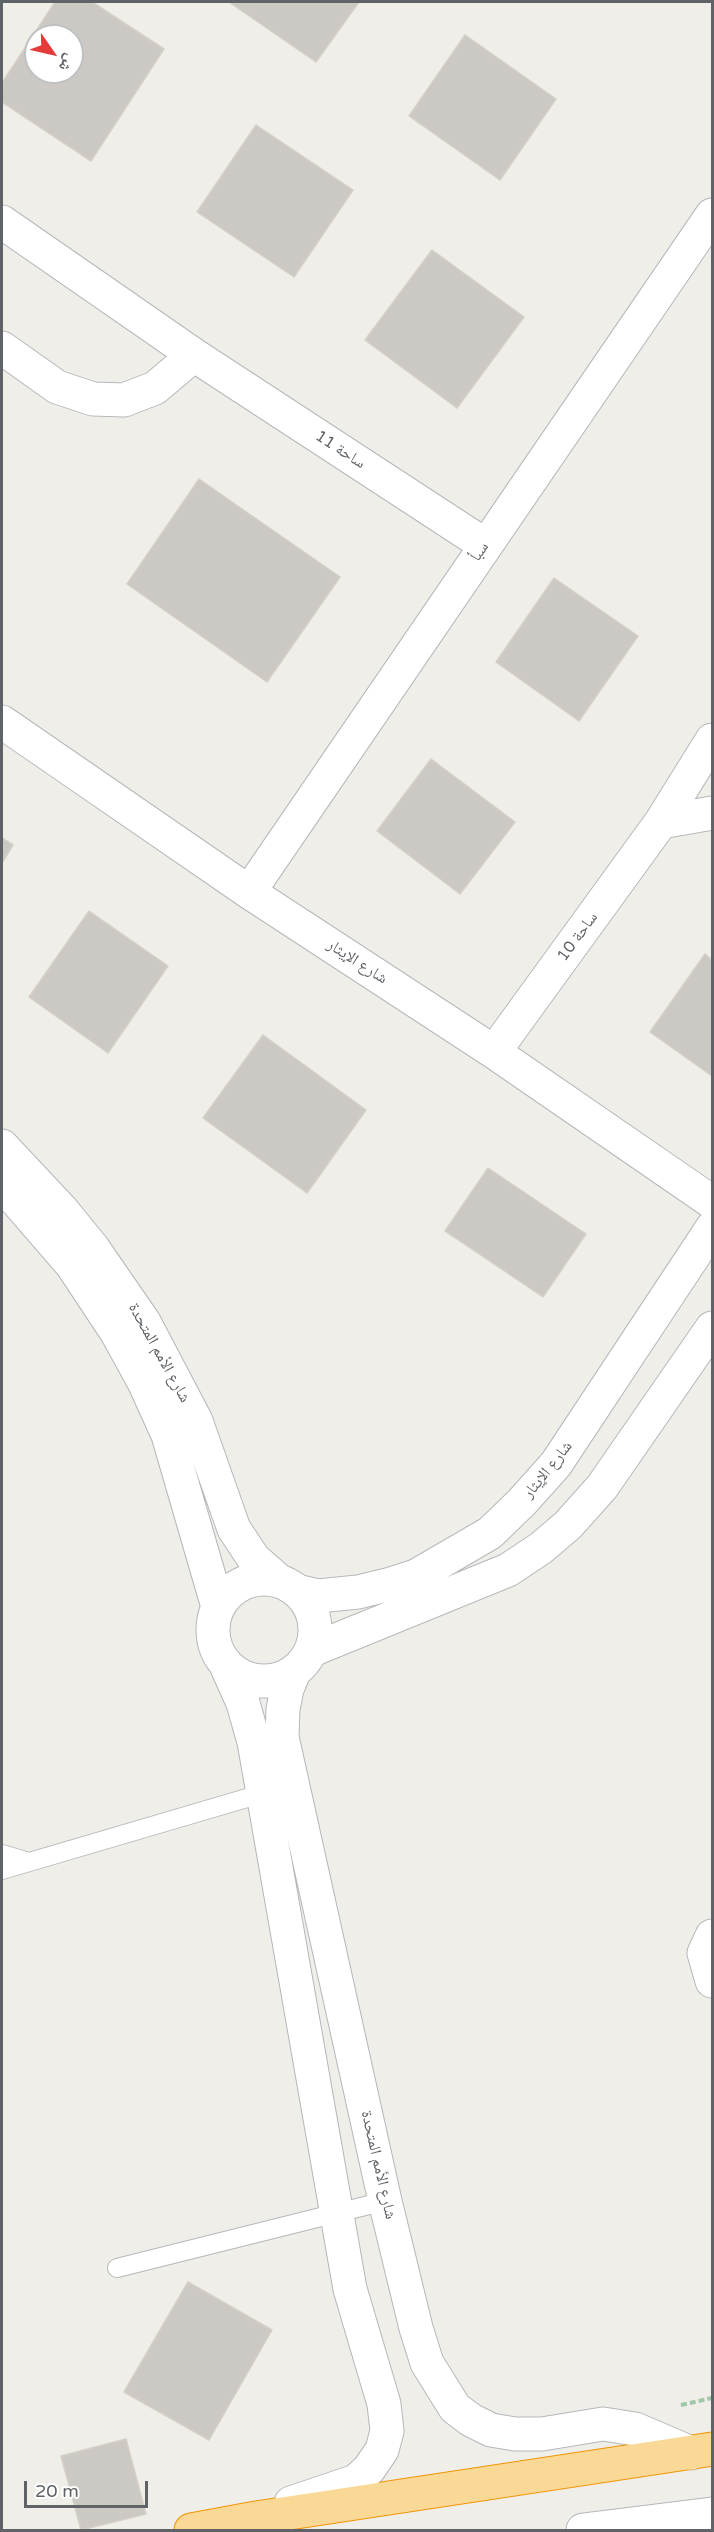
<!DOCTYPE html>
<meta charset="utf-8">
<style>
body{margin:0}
#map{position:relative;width:714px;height:2532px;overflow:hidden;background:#f0eee8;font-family:"Varela Round","Noto Naskh Arabic",sans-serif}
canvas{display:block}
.frame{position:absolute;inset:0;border:3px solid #5f6367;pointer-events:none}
.north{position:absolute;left:24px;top:24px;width:60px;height:60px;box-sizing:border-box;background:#fff;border:2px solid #bfc1c2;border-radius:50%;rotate:124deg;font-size:16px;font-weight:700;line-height:24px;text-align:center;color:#5f6367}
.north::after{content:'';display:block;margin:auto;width:21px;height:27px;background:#e43a3a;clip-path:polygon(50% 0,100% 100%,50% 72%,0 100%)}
.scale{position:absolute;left:24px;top:2481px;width:124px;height:27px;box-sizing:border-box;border:3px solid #5f6367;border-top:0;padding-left:8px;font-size:18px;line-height:21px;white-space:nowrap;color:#5f6367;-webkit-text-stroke:4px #fff;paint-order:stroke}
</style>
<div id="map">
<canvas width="714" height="2532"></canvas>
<div class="frame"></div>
<div class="north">ش</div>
<div class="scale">20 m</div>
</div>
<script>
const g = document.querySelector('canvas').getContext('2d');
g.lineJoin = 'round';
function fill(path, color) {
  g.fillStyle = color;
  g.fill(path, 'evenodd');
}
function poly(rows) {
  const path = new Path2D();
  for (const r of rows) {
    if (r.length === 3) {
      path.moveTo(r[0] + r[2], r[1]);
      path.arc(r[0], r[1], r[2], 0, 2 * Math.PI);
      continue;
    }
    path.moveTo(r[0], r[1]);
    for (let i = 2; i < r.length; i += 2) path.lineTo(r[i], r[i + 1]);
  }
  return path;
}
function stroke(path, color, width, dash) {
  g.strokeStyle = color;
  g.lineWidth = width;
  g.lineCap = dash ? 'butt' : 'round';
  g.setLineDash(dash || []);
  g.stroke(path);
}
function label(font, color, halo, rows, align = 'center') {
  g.font = font + ' "Varela Round","Noto Naskh Arabic",sans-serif';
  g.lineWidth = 6;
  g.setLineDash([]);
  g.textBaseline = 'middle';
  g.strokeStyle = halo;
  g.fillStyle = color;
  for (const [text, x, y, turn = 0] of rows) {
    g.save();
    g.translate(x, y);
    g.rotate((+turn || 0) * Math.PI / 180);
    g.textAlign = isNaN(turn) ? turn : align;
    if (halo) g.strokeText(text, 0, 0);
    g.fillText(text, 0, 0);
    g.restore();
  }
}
const building = poly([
 [55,2,92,2,164,49,91,161,2,102,2,83,55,2],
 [36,36,72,36,72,72,36,72,36,36],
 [229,2,359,2,316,62,229,2],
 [465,35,556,99,500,180,409,116,465,35],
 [256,125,353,190,294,277,197,212,256,125],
 [432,250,524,317,457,408,365,340,432,250],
 [199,479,340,577,267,682,127,584,199,479],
 [554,578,638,636,579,721,496,662,554,578],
 [431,759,515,822,460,894,377,831,431,759],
 [2,838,13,845,2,863,2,838],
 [89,911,168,966,108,1053,29,997,89,911],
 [705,954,712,960,712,1076,650,1032,705,954],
 [263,1035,366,1110,307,1193,203,1118,263,1035],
 [488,1168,586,1234,543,1297,445,1231,488,1168],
 [188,2282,272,2330,209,2440,124,2392,188,2282],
 [126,2439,146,2514,81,2530,61,2456,126,2439]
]);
fill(building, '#ccc9c4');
stroke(building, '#d5cfc6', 1.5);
const lane = poly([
 [2,1854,29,1862],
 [2,1870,264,1793],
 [117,2268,385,2201]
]);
const street = poly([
 [2,222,194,355,485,545],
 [2,348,57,387,93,399,124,400,155,388,194,355],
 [2,722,249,892,494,1052,712,1202],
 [661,822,712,813],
 [249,892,712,215],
 [494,1052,661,822,712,740],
 [297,1591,318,1596,358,1592,391,1584,416,1576,490,1533,522,1502,556,1464,712,1228],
 [312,1650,508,1570,541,1548,568,1525,602,1487,712,1328],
 [712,1936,704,1953,712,1981]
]);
const secondary = poly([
 [2,1146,62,1210,93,1248,144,1322,196,1421,234,1529,254,1559,279,1581],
 [2,1184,72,1265,117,1333,144,1382,168,1435,218,1607],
 [264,1630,51],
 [226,1665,243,1703,254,1742,350,2289,384,2404,387,2431,382,2450,369,2469,356,2481,291,2503],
 [294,1672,287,1689,283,1709,282,1737,385,2201,416,2328,427,2363,455,2408,471,2420,491,2430,515,2434,542,2434,603,2424,635,2429,691,2453],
 [583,2530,712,2514]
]);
const highway = poly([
 [191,2530,256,2518,712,2449]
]);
stroke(lane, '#b5b8bb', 20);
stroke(street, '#b5b8bb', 35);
stroke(secondary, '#b4b7bb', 35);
stroke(highway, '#f09508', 35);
stroke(poly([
 [681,2405,712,2398]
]), '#9fc8a7', 4, [6, 3]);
stroke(lane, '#fff', 18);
stroke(street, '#fff', 33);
stroke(secondary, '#fff', 33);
stroke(highway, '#fad895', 33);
label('16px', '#5f6367', '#fff', [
 ["ساحة 11",340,450,33],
 ["سبأ",480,552,-56],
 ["ساحة 10",578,937,-54],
 ["شارع الإيثار",357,962,33],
 ["شارع الأمم المتحدة",159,1353,61],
 ["شارع الإيثار",548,1470,-51],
 ["شارع الأمم المتحدة",378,2165,77]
]);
</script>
